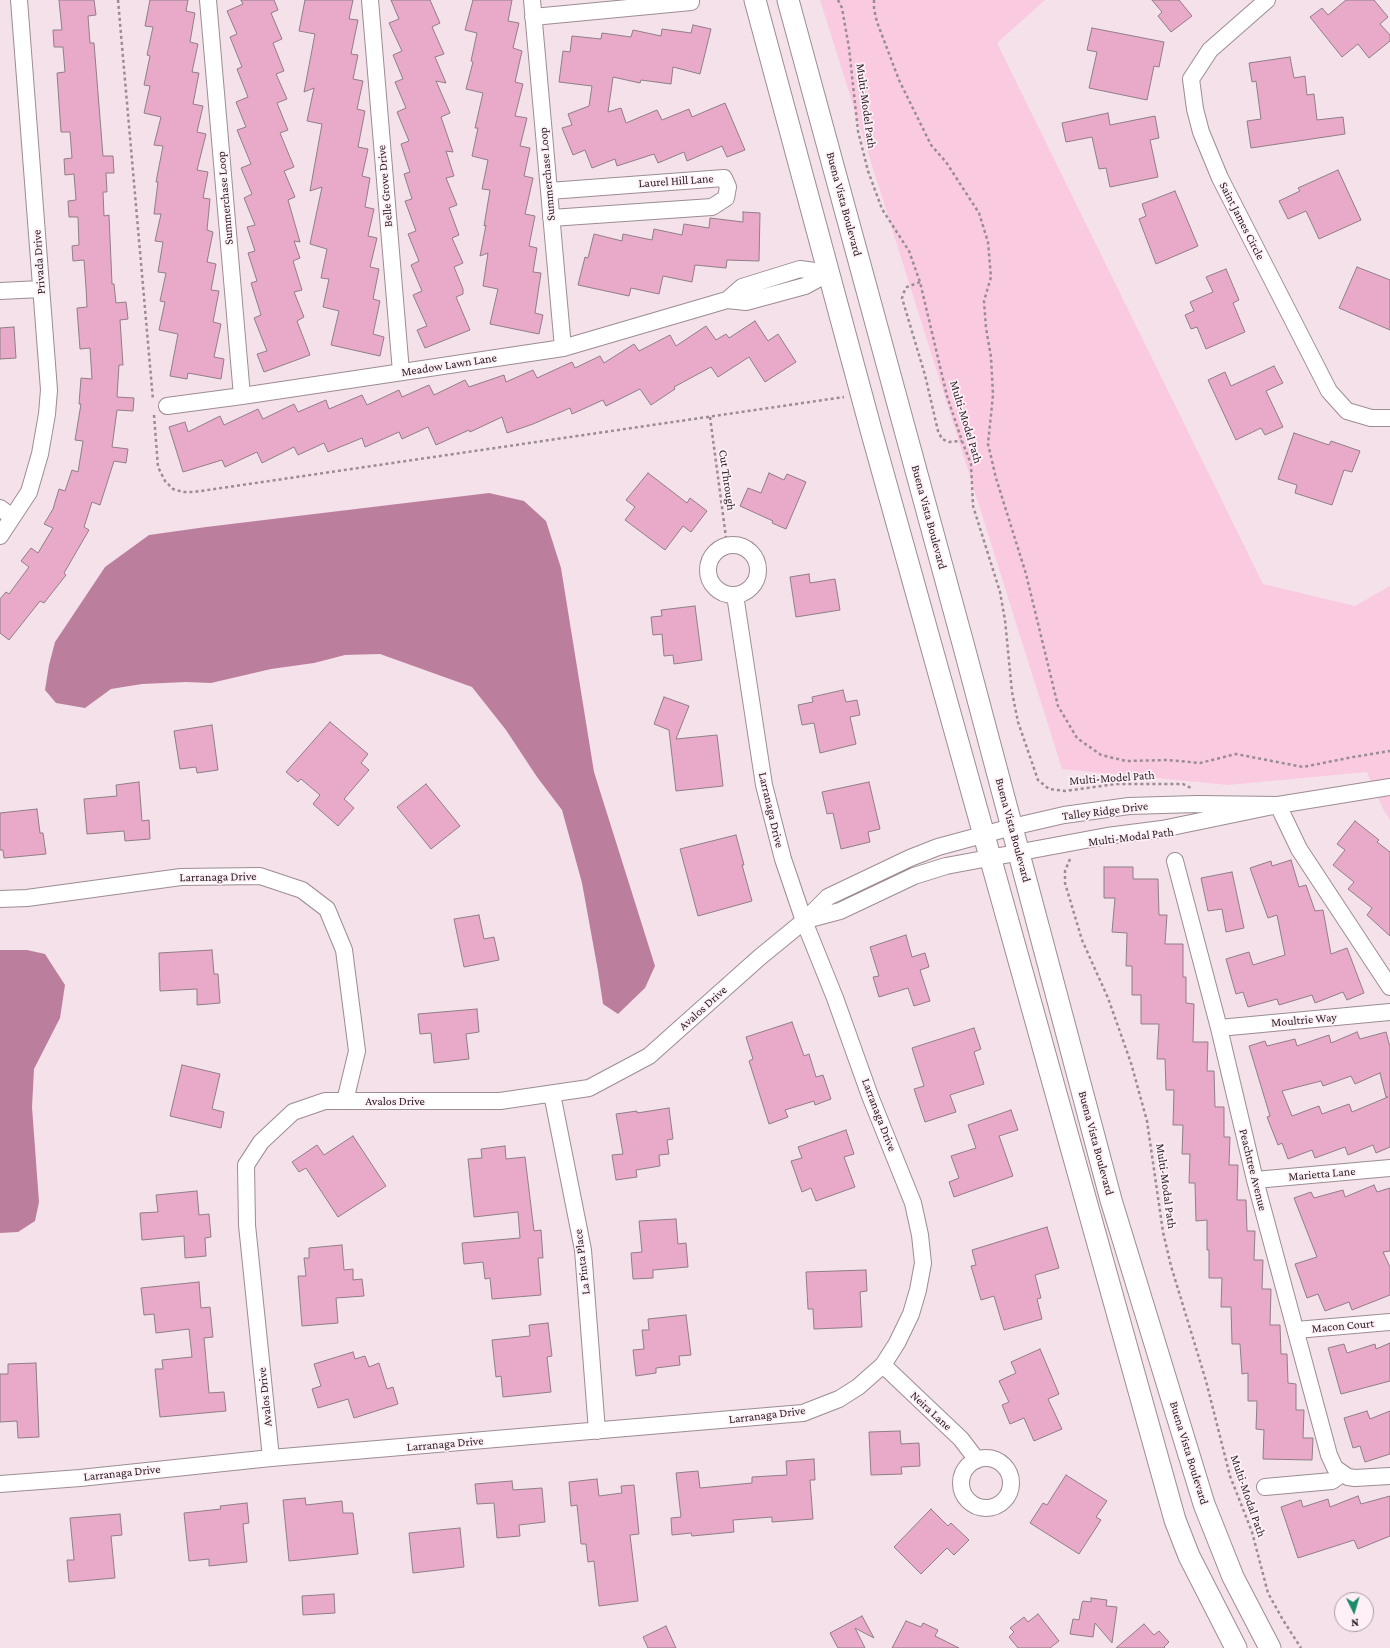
<!DOCTYPE html>
<style>
body{margin:0}
#map{position:relative;width:1390px;height:1648px;overflow:hidden;background:#f4e1ea;font-family:"Crimson Pro",serif}
canvas{display:block}
.north{position:absolute;left:1334px;top:1592px;width:40px;height:40px;box-sizing:border-box;background:#fff0f7;border:1px solid #a99ea3;border-radius:50%;rotate:175deg;font-size:11px;font-weight:700;line-height:16px;text-align:center;color:#292226}
.north::after{content:'';display:block;margin:auto;width:14px;height:18px;background:#1c8b6b;clip-path:polygon(50% 0,100% 100%,50% 72%,0 100%)}
</style>
<div id="map">
<canvas width="1390" height="1648"></canvas>
<div class="north">N</div>
</div>
<script>
const g = document.querySelector('canvas').getContext('2d');
g.lineJoin = 'round';
function fill(path, color) {
  g.fillStyle = color;
  g.fill(path, 'evenodd');
}
function poly(rows) {
  const path = new Path2D();
  for (const r of rows) {
    if (r.length === 3) {
      path.moveTo(r[0] + r[2], r[1]);
      path.arc(r[0], r[1], r[2], 0, 2 * Math.PI);
      continue;
    }
    path.moveTo(r[0], r[1]);
    for (let i = 2; i < r.length; i += 2) path.lineTo(r[i], r[i + 1]);
  }
  return path;
}
function stroke(path, color, width, dash) {
  g.strokeStyle = color;
  g.lineWidth = width;
  g.lineCap = dash ? 'butt' : 'round';
  g.setLineDash(dash || []);
  g.stroke(path);
}
function label(font, color, halo, rows, align = 'center') {
  g.font = font + ' "Crimson Pro",serif';
  g.lineWidth = 3.5;
  g.setLineDash([]);
  g.textBaseline = 'middle';
  g.strokeStyle = halo;
  g.fillStyle = color;
  for (const [text, x, y, turn = 0] of rows) {
    g.save();
    g.translate(x, y);
    g.rotate((+turn || 0) * Math.PI / 180);
    g.textAlign = isNaN(turn) ? turn : align;
    if (halo) g.strokeText(text, 0, 0);
    g.fillText(text, 0, 0);
    g.restore();
  }
}
fill(poly([
 [820,0,1045,0,997,43,1263,584,1355,606,1390,586,1390,820,1383,809,1367,772,1228,785,1062,769]
]), '#facae1');
fill(poly([
 [489,493,524,501,546,521,561,568,594,772,655,966,645,988,618,1014,603,1004,598,971,582,883,562,810,537,777,506,730,472,687,380,654,345,655,314,663,271,669,211,683,186,682,142,684,111,689,85,708,56,703,45,690,49,665,55,642,105,567,149,535,206,527],
 [0,950,27,950,45,954,65,985,60,1018,34,1069,32,1107,39,1202,35,1221,18,1232,0,1233]
]), '#bb7f9d');
const building = poly([
 [59,0,94,0,96,15,88,16,90,43,94,43,103,156,113,156,114,173,106,173,107,192,103,192,104,216,109,215,112,284,114,284,116,303,126,302,128,319,120,320,123,365,119,365,117,397,134,398,133,411,117,410,112,447,128,449,126,463,114,461,100,505,92,502,84,527,89,530,64,573,66,575,44,603,40,601,9,640,0,633,0,599,6,592,9,594,29,567,21,561,31,548,38,553,53,528,44,524,53,509,59,489,65,491,72,470,78,472,83,441,75,440,81,404,79,404,81,378,92,379,90,348,80,349,77,308,87,307,86,287,84,260,73,261,72,246,79,245,78,217,69,217,68,201,76,200,74,174,65,175,64,159,72,158,70,132,61,132,57,73,65,72,63,47,54,47,53,30,62,30,59,0],
 [150,0,188,0,186,11,195,13,190,42,198,44,192,72,199,73,193,104,203,106,197,132,206,134,197,170,208,172,203,198,210,199,207,230,213,232,207,262,216,264,211,290,219,291,213,322,221,324,214,357,224,359,221,379,188,373,187,379,170,376,178,334,159,330,165,302,160,301,166,273,158,272,163,242,155,241,161,214,154,214,158,182,156,182,163,146,154,145,161,117,144,113,150,86,144,85,150,56,147,55,153,27,145,26,150,0],
 [241,0,274,0,278,10,271,13,282,39,273,43,284,71,276,74,287,99,277,103,288,130,280,133,294,167,284,171,295,197,288,200,300,242,294,241,300,258,293,261,302,290,294,292,304,317,297,321,310,355,264,372,257,354,267,351,254,318,261,315,251,283,257,281,248,253,255,251,247,227,255,225,244,198,252,194,241,168,251,164,237,130,246,127,236,102,248,97,237,69,242,67,230,37,237,34,227,11,243,4,241,0],
 [305,0,353,0,349,19,358,20,351,54,358,55,353,79,363,81,357,109,365,111,358,147,368,149,362,176,370,178,365,207,374,209,368,236,377,238,370,267,379,269,373,299,380,301,373,334,384,337,380,356,331,345,339,311,323,307,329,279,321,278,327,249,310,244,322,187,310,191,322,124,307,121,314,88,304,92,315,34,299,31,305,0],
 [391,0,430,0,440,23,432,27,444,54,435,57,446,83,436,81,450,113,441,117,453,152,446,151,454,176,446,178,457,205,449,208,459,235,452,238,463,263,454,267,463,289,463,294,456,297,470,330,425,348,417,330,427,326,413,295,422,291,411,265,419,261,408,234,416,231,405,201,412,199,404,174,410,172,401,144,409,141,397,112,406,108,395,82,403,79,393,55,402,51,389,23,399,19,391,0],
 [473,0,512,0,508,21,519,23,513,48,522,51,515,82,523,84,515,116,527,118,520,146,530,148,524,176,533,178,525,214,535,216,529,246,537,248,533,272,541,273,535,313,543,315,539,334,490,324,498,289,483,286,488,253,480,256,486,225,484,226,490,190,482,189,488,160,472,156,478,128,475,128,483,93,466,89,473,62,471,61,477,33,465,30,473,0],
 [1152,0,1179,0,1192,16,1171,32,1158,16,1162,12,1152,0],
 [1346,0,1374,0,1388,17,1380,24,1390,35,1390,41,1369,58,1358,44,1342,57,1310,17,1322,8,1328,15,1346,0],
 [693,25,711,29,700,74,673,67,671,84,641,80,640,83,613,77,608,112,621,108,626,123,657,110,662,120,689,109,692,117,725,103,745,150,727,157,722,146,687,161,684,152,658,163,654,154,617,166,615,159,592,168,585,150,573,155,562,128,572,125,568,114,589,106,592,86,559,82,563,51,570,52,572,36,601,39,602,33,631,37,633,30,661,36,662,29,691,33,693,25],
 [1092,28,1164,42,1159,67,1154,66,1147,100,1089,88,1097,52,1087,50,1092,28],
 [1290,57,1294,78,1305,76,1307,95,1314,94,1317,120,1343,117,1345,134,1251,148,1247,121,1261,119,1256,81,1252,82,1249,63,1290,57],
 [1108,113,1110,125,1155,116,1159,138,1150,140,1158,177,1110,187,1106,168,1099,169,1092,137,1066,142,1062,123,1108,113],
 [1338,170,1361,220,1319,239,1306,211,1288,219,1279,201,1300,191,1298,188,1338,170],
 [1175,191,1198,246,1156,264,1139,219,1146,216,1142,204,1175,191],
 [743,212,760,213,759,261,727,260,726,268,695,265,692,282,663,276,659,294,631,288,629,296,578,285,585,257,588,258,594,234,622,241,623,234,652,240,654,229,682,235,684,224,709,228,710,218,743,222,743,212],
 [1357,267,1390,280,1390,330,1339,308,1357,267],
 [1226,269,1239,300,1233,303,1245,332,1206,349,1197,327,1191,329,1185,315,1194,311,1190,302,1213,292,1206,277,1226,269],
 [755,321,768,341,778,334,796,362,765,382,749,357,718,377,711,367,674,387,675,389,651,405,640,389,606,406,603,400,572,414,570,408,533,424,507,433,502,417,470,432,469,430,436,445,428,427,402,439,399,432,365,447,362,438,328,452,324,443,298,455,294,447,262,463,257,452,225,467,222,460,183,472,169,427,185,422,188,432,220,416,224,425,258,409,263,419,294,404,298,412,326,400,329,409,362,395,367,405,399,390,402,397,429,385,434,395,465,380,469,387,504,375,506,382,533,370,537,378,572,362,575,368,600,356,604,363,634,344,639,351,670,335,676,346,706,326,716,340,726,334,729,338,755,321],
 [14,327,16,358,0,359,0,328,14,327],
 [1274,366,1283,383,1266,391,1283,427,1265,435,1261,428,1236,440,1208,380,1225,372,1231,386,1274,366],
 [1294,433,1329,445,1331,441,1360,451,1352,472,1344,470,1332,505,1295,493,1297,485,1278,479,1294,433],
 [648,473,687,503,690,498,707,511,691,532,683,526,665,550,625,520,635,507,626,500,648,473],
 [769,473,784,480,787,474,806,482,786,529,772,523,773,521,740,506,748,488,761,493,769,473],
 [809,574,810,583,835,579,840,610,796,617,790,577,809,574],
 [695,606,702,660,674,664,673,655,664,656,662,634,653,635,651,617,662,616,661,610,695,606],
 [843,690,846,702,857,700,860,715,850,717,856,744,820,753,814,723,802,725,798,705,813,702,812,697,843,690],
 [664,697,689,706,676,739,717,735,723,786,676,791,669,730,654,724,664,697],
 [330,722,368,754,361,763,369,770,344,799,354,808,338,826,313,804,320,795,301,779,298,782,286,772,330,722],
 [212,725,218,770,197,773,196,767,180,769,174,731,212,725],
 [139,782,142,821,149,820,150,839,125,841,124,831,87,834,84,799,117,796,116,785,139,782],
 [869,782,880,829,868,832,870,842,841,849,833,813,827,814,822,792,869,782],
 [426,784,460,826,431,849,397,807,426,784],
 [37,809,40,833,43,833,46,854,4,858,3,850,0,850,0,813,37,809],
 [1355,821,1379,840,1377,842,1390,852,1390,936,1367,915,1372,908,1348,889,1354,882,1333,865,1345,850,1337,844,1355,821],
 [736,835,744,865,742,865,752,901,698,916,680,849,736,835],
 [1291,860,1299,887,1306,885,1315,911,1323,910,1331,954,1347,948,1364,993,1347,1000,1343,992,1315,1003,1312,995,1279,1005,1277,999,1248,1007,1243,992,1236,994,1226,959,1249,952,1253,965,1285,955,1277,915,1268,918,1250,868,1271,861,1272,866,1291,860],
 [1104,867,1133,867,1133,879,1158,879,1159,915,1167,915,1165,944,1183,944,1183,977,1186,977,1186,1003,1194,1004,1193,1042,1208,1042,1207,1071,1214,1071,1215,1107,1224,1107,1224,1137,1230,1137,1229,1165,1238,1165,1237,1200,1246,1200,1247,1231,1255,1231,1254,1260,1263,1260,1262,1289,1271,1289,1270,1325,1280,1325,1281,1354,1287,1354,1288,1383,1296,1384,1296,1410,1304,1410,1303,1438,1313,1438,1312,1460,1263,1459,1264,1430,1256,1429,1257,1401,1248,1401,1248,1373,1242,1374,1240,1344,1232,1344,1231,1307,1221,1307,1222,1278,1209,1278,1209,1250,1207,1250,1207,1220,1196,1221,1195,1183,1189,1183,1190,1154,1182,1154,1183,1125,1173,1125,1174,1090,1166,1090,1165,1059,1157,1059,1159,1024,1141,1024,1141,995,1132,995,1132,966,1126,966,1127,933,1112,932,1115,898,1104,898,1104,867],
 [1232,872,1244,928,1226,932,1222,909,1208,911,1201,878,1232,872],
 [479,915,484,939,494,937,499,960,464,967,454,919,479,915],
 [906,935,912,957,925,953,929,967,920,970,930,1001,914,1006,908,988,879,997,873,977,879,976,870,947,906,935],
 [212,950,214,974,218,974,220,1003,197,1005,197,989,160,991,159,953,212,950],
 [477,1009,479,1032,466,1034,469,1059,434,1063,431,1033,420,1034,418,1014,477,1009],
 [792,1022,804,1056,809,1054,816,1077,823,1075,831,1099,815,1105,814,1101,785,1110,788,1117,769,1124,749,1061,753,1059,746,1037,792,1022],
 [974,1028,981,1049,974,1052,984,1084,950,1095,956,1112,925,1122,914,1089,924,1086,912,1048,974,1028],
 [1357,1032,1360,1039,1386,1032,1390,1047,1390,1147,1376,1153,1373,1145,1348,1155,1345,1147,1315,1158,1312,1150,1288,1159,1282,1143,1278,1145,1267,1117,1270,1116,1249,1046,1265,1041,1267,1046,1295,1039,1297,1046,1329,1035,1331,1043,1357,1032],
 [1380,1073,1386,1097,1388,1097,1352,1112,1349,1104,1322,1114,1319,1106,1292,1116,1282,1091,1321,1081,1323,1086,1351,1076,1355,1084,1380,1073],
 [182,1065,220,1074,212,1109,224,1112,221,1128,170,1116,182,1065],
 [669,1108,673,1139,667,1140,669,1154,659,1155,660,1166,636,1170,637,1177,616,1180,612,1155,623,1154,616,1114,637,1111,637,1113,669,1108],
 [1011,1110,1018,1130,999,1136,1013,1176,954,1197,949,1182,959,1178,951,1156,976,1148,968,1125,1011,1110],
 [846,1130,854,1154,844,1157,855,1187,816,1201,811,1188,802,1192,791,1161,802,1158,798,1147,846,1130],
 [353,1136,386,1186,338,1217,306,1168,299,1172,292,1162,317,1145,324,1155,353,1136],
 [505,1146,506,1159,525,1157,534,1231,541,1230,543,1258,538,1258,541,1295,492,1299,490,1278,485,1279,483,1262,464,1264,462,1243,520,1238,518,1212,474,1217,468,1159,482,1158,481,1149,505,1146],
 [1374,1185,1377,1192,1390,1188,1390,1251,1383,1252,1390,1267,1390,1295,1352,1310,1349,1302,1325,1311,1318,1294,1307,1298,1295,1264,1317,1257,1294,1198,1311,1192,1314,1198,1343,1190,1345,1197,1374,1185],
 [197,1191,199,1215,209,1214,211,1237,205,1238,206,1256,185,1258,184,1236,142,1240,140,1213,158,1212,156,1195,197,1191],
 [676,1219,678,1244,686,1243,688,1267,653,1270,653,1278,633,1279,631,1253,642,1252,639,1221,676,1219],
 [1047,1227,1059,1268,1035,1275,1041,1298,1037,1299,1042,1319,1004,1330,994,1296,981,1300,971,1266,976,1265,972,1250,1047,1227],
 [342,1245,344,1270,353,1269,353,1280,362,1279,364,1296,336,1298,338,1323,302,1326,298,1276,306,1276,304,1258,309,1258,309,1248,342,1245],
 [866,1270,867,1291,860,1292,862,1327,814,1329,813,1309,808,1309,806,1272,866,1270],
 [199,1282,201,1308,210,1307,213,1337,204,1338,209,1393,224,1392,226,1411,160,1417,155,1369,163,1369,162,1360,192,1357,189,1329,156,1333,154,1314,144,1315,141,1288,199,1282],
 [686,1315,691,1355,679,1356,680,1365,656,1368,656,1373,636,1376,633,1350,644,1349,642,1330,649,1330,648,1319,686,1315],
 [548,1323,552,1356,547,1357,551,1392,503,1397,501,1376,496,1377,492,1340,530,1336,529,1325,548,1323],
 [1390,1343,1390,1381,1341,1394,1328,1348,1344,1344,1347,1353,1375,1344,1376,1349,1390,1343],
 [1040,1349,1059,1394,1048,1399,1062,1429,1034,1441,1024,1418,1010,1424,1002,1405,1009,1402,999,1381,1016,1373,1011,1362,1040,1349],
 [353,1352,355,1359,365,1356,369,1367,379,1363,387,1389,393,1387,398,1404,354,1418,348,1399,318,1408,312,1389,321,1386,314,1364,353,1352],
 [36,1363,39,1437,18,1438,17,1421,0,1422,0,1374,8,1374,8,1364,36,1363],
 [1367,1411,1370,1419,1390,1411,1390,1454,1365,1462,1360,1446,1353,1448,1344,1418,1367,1411],
 [900,1431,901,1444,919,1443,920,1466,901,1467,902,1474,871,1475,869,1432,900,1431],
 [814,1459,815,1480,810,1480,813,1519,772,1522,772,1517,733,1520,734,1532,692,1536,691,1533,672,1535,671,1518,681,1517,676,1473,698,1471,700,1488,752,1483,752,1477,787,1475,786,1461,814,1459],
 [1066,1475,1107,1501,1096,1517,1101,1520,1079,1554,1030,1523,1043,1503,1047,1505,1066,1475],
 [597,1479,599,1496,622,1493,621,1486,634,1485,639,1534,630,1535,638,1601,599,1606,594,1561,588,1562,586,1544,581,1544,577,1505,571,1506,569,1482,597,1479],
 [512,1481,513,1490,542,1488,545,1522,519,1525,520,1536,497,1538,494,1503,477,1504,475,1484,512,1481],
 [1358,1496,1361,1504,1390,1496,1390,1536,1358,1549,1354,1540,1298,1558,1281,1507,1301,1500,1303,1507,1328,1499,1330,1507,1358,1496],
 [305,1498,306,1505,342,1501,343,1513,353,1513,358,1554,289,1561,283,1500,305,1498],
 [247,1503,249,1523,243,1524,247,1562,209,1566,209,1559,189,1561,184,1513,221,1509,220,1506,247,1503],
 [931,1509,948,1526,951,1523,969,1540,954,1555,947,1548,921,1574,894,1547,931,1509],
 [120,1514,122,1535,111,1536,115,1578,69,1582,67,1560,74,1560,70,1518,120,1514],
 [460,1528,464,1567,413,1573,409,1533,460,1528],
 [334,1594,335,1613,303,1615,302,1596,334,1594],
 [1091,1598,1107,1600,1106,1606,1117,1607,1112,1643,1095,1623,1093,1637,1070,1634,1073,1619,1079,1620,1082,1603,1083,1601,1091,1602,1091,1598],
 [1038,1614,1059,1641,1050,1648,1018,1648,1009,1637,1014,1632,1010,1628,1024,1617,1028,1622,1038,1614],
 [862,1616,874,1638,855,1628,865,1648,838,1648,830,1633,862,1616],
 [906,1621,921,1627,923,1623,938,1630,935,1636,959,1648,892,1648,906,1621],
 [1144,1624,1154,1635,1159,1631,1169,1642,1164,1647,1165,1648,1116,1648,1144,1624],
 [666,1626,676,1648,648,1648,643,1637,666,1626]
]);
fill(building, '#e9aac9');
stroke(building, '#8f7e86', 1);
const minor = poly([
 [208,0,242,396],
 [370,0,401,372],
 [532,0,563,348],
 [1267,0,1210,50,1191,79,1195,109,1201,132,1220,178,1329,391,1347,411,1371,418,1390,418],
 [533,17,691,2,691,0],
 [549,191,724,178,728,187,726,198,712,207,551,218],
 [0,291,41,289],
 [727,300,742,287,800,269,829,273],
 [167,406,242,396,563,348,727,300,746,302,805,286,829,273],
 [0,508,12,517],
 [0,536,29,492,40,454,47,414,49,390,19,0],
 [733,570,25],
 [1278,805,1299,849,1390,987],
 [1175,861,1219,1028,1255,1180,1329,1455,1335,1468,1348,1477,1355,1478,1390,1476],
 [0,899,27,898,181,877,260,876,302,890,327,909,344,950,357,1051,345,1101],
 [806,920,840,911,914,876,946,866,1107,836,1162,829,1278,805,1390,787],
 [1219,1028,1390,1012],
 [552,1094,583,1250,597,1431],
 [1255,1180,1390,1168],
 [1296,1330,1390,1322],
 [883,1365,961,1439,977,1460],
 [271,1458,247,1225,246,1165,261,1142,293,1112,325,1101,500,1101,589,1088,649,1056,760,957,804,921,828,897,910,858,938,847,1012,827,1064,815,1129,806,1197,804,1278,805],
 [986,1483,25],
 [0,1484,80,1478,271,1458,803,1413,839,1399,858,1387,883,1365,897,1343,911,1314,918,1290,923,1263,920,1235,913,1203,870,1096,835,998,804,921,783,859,764,785,735,595],
 [1265,1487,1332,1481,1342,1474]
]);
const major = poly([
 [755,0,871,430,1175,1520,1189,1556,1236,1648],
 [788,0,964,647,1111,1200,1204,1504,1233,1577,1270,1648]
]);
stroke(minor, '#9d8c94', 18);
stroke(major, '#9d8c94', 23);
stroke(poly([
 [118,0,153,400],
 [838,0,842,8,849,48,858,131,868,171,882,209,909,251,920,282,947,396,962,441,971,464,973,506,1000,592,1005,620,1012,692,1018,722,1038,780,1049,789,1065,791,1116,784,1183,784,1191,788],
 [874,0,874,9,877,22,899,80,931,145,946,162,979,213,988,242,991,277,984,301,986,328,991,357,993,395,988,444,996,478,1026,574,1058,706,1077,738,1101,755,1126,761,1168,760,1200,763,1236,754,1303,767,1353,757,1390,751],
 [920,282,907,287,904,292,902,298,925,375,938,431,942,439,949,442,962,441],
 [154,415,158,467,165,481,173,489,183,492,194,492,844,397],
 [710,417,727,545],
 [1070,859,1065,871,1065,883,1082,940,1108,998,1131,1063,1147,1121,1163,1232,1171,1266,1206,1381,1230,1476,1252,1532,1268,1593,1283,1620,1301,1648]
]), '#9a8c93', 2.5, [3, 3]);
stroke(minor, '#fff', 16);
stroke(major, '#fff', 21);
label('12px', '#292226', '#fff0f7', [
 ["Multi-Model Path",866,106,82],
 ["Summerchase Loop",547,174,-95],
 ["Laurel Hill Lane",676,181,-4],
 ["Belle Grove Drive",385,186,-95],
 ["Summerchase Loop",225,198,-95],
 ["Buena Vista Boulevard",844,204,75],
 ["Saint James Circle",1242,221,63],
 ["Privada Drive",39,262,-94],
 ["Meadow Lawn Lane",449,365,-9],
 ["Multi-Model Path",966,422,73],
 ["Cut Through",727,480,82],
 ["Buena Vista Boulevard",929,517,75],
 ["Multi-Model Path",1112,778,-4],
 ["Larranaga Drive",771,810,77],
 ["Talley Ridge Drive",1105,811,-7],
 ["Buena Vista Boulevard",1013,830,75],
 ["Multi-Modal Path",1131,837,-7],
 ["Larranaga Drive",218,877,-1],
 ["Avalos Drive",703,1008,-42],
 ["Moultrie Way",1304,1020,-5],
 ["Avalos Drive",395,1101],
 ["Larranaga Drive",879,1115,69],
 ["Buena Vista Boulevard",1096,1143,75],
 ["Peachtree Avenue",1253,1170,76],
 ["Marietta Lane",1322,1174,-5],
 ["Multi-Modal Path",1166,1186,82],
 ["La Pinta Place",582,1262,-97],
 ["Macon Court",1343,1326,-5],
 ["Avalos Drive",265,1397,-96],
 ["Neira Lane",931,1411,43],
 ["Larranaga Drive",767,1415,-7],
 ["Larranaga Drive",445,1444,-5],
 ["Buena Vista Boulevard",1189,1453,73],
 ["Larranaga Drive",122,1473,-6],
 ["Multi-Modal Path",1248,1496,71]
]);
</script>
